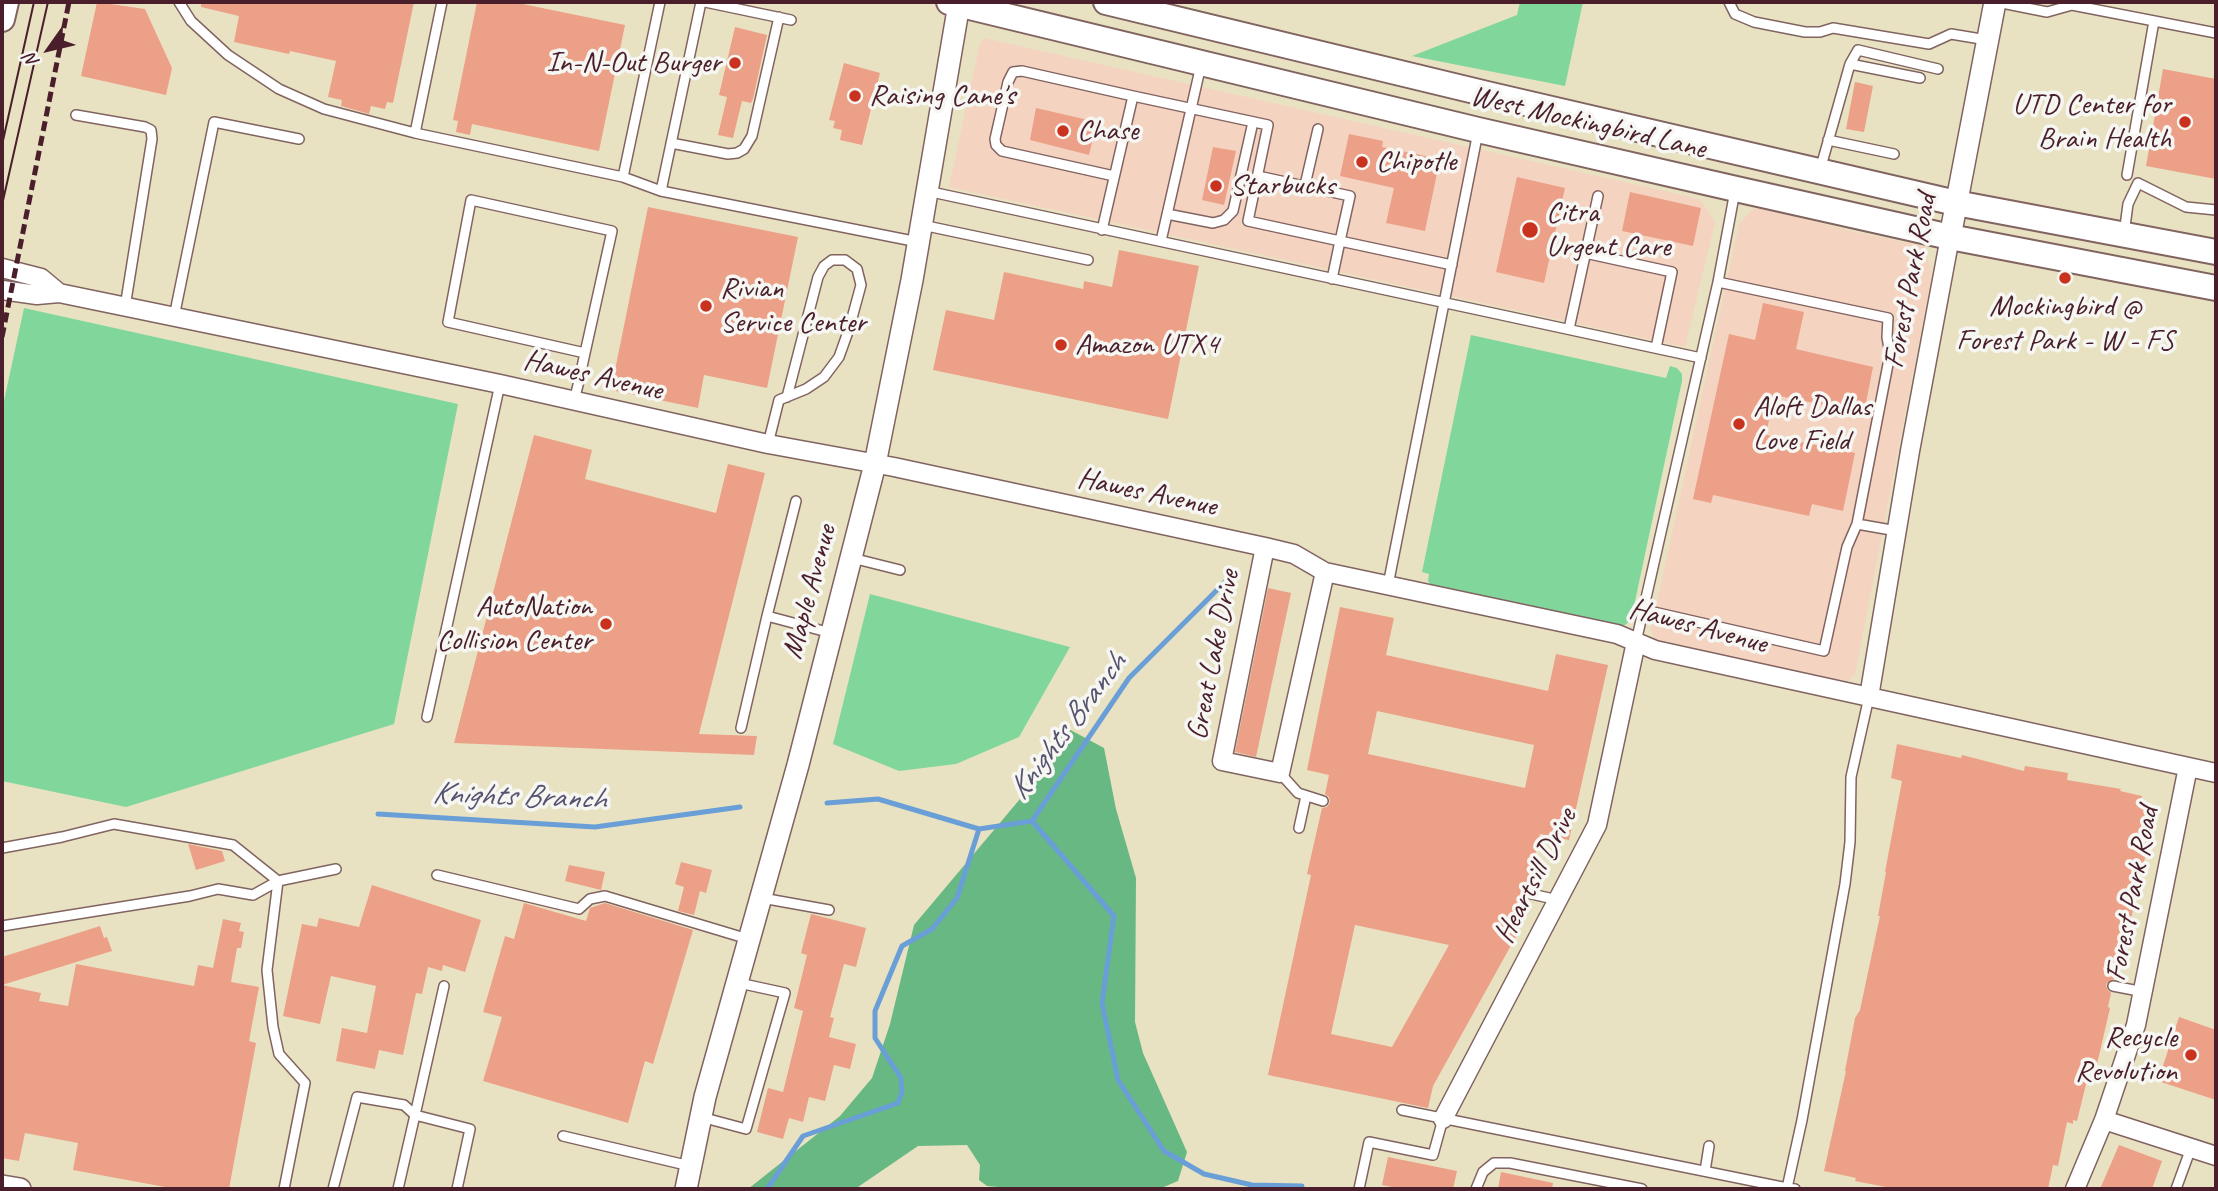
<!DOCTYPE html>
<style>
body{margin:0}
#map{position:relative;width:2218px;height:1191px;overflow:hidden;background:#e8e2c2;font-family:Caveat,sans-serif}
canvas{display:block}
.frame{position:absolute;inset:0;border:4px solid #4a1f2b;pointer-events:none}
.north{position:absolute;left:14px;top:14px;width:70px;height:70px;-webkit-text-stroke:5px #f6f6f2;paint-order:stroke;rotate:236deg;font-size:19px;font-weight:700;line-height:28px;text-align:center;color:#4a1f2b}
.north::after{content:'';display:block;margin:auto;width:24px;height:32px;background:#4a1f2b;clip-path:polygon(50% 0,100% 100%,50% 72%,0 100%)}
</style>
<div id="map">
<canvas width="2218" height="1191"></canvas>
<div class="frame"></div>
<div class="north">N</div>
</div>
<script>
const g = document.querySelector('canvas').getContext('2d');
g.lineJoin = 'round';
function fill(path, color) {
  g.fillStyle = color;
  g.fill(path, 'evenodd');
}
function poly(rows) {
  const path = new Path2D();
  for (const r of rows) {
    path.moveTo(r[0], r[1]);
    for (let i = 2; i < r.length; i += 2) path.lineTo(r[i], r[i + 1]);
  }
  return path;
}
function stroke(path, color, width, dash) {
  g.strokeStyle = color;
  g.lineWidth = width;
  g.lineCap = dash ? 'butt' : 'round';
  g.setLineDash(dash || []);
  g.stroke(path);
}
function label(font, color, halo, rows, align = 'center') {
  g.font = font + ' Caveat,sans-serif';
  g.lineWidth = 7;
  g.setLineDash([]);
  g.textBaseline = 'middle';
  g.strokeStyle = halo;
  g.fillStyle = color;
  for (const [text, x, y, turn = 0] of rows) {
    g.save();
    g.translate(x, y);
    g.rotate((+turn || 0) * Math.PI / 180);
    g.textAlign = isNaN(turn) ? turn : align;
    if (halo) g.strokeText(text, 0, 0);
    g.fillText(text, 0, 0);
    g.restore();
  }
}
fill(poly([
 [984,38,1700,199,1715,222,1685,347,949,187,980,43],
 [1762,208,1855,232,1924,246,1931,269,1930,284,1855,675,1848,681,1829,679,1655,639,1651,630,1739,224,1753,209]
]), '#f5d3c1');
fill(poly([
 [1520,2,1583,2,1565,86,1412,56,1517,15],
 [24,308,458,404,394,724,126,807,2,781,2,410],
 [1471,335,1666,378,1670,366,1677,368,1682,374,1682,381,1631,620,1625,625,1615,627,1432,587,1428,581,1429,574,1422,572],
 [870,594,1070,647,1019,737,956,764,899,771,833,744]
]), '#81d79b');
fill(poly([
 [1065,727,1104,748,1116,809,1136,878,1135,1022,1143,1053,1187,1152,1178,1181,1159,1189,1021,1189,987,1186,979,1180,980,1165,967,1145,918,1146,855,1189,748,1189,840,1116,872,1078,890,1024,914,925,1041,774]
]), '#68b883');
stroke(poly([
 [827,803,878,799,979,829,1032,821,1129,678,1231,576],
 [378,814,595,827,740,807],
 [1032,821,1114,916,1102,1003,1118,1080,1164,1151,1204,1174,1252,1185,1302,1186],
 [767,1189,803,1136,898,1103,902,1092,901,1078,875,1038,875,1011,902,946,932,929,957,898,979,829]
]), '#699fd6', 5);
fill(poly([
 [97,2,145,9,172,68,166,95,81,76],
 [201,2,414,2,393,103,387,102,385,109,371,106,369,114,341,106,342,100,328,97,336,61,290,51,289,54,234,42,239,16,201,7],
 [477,2,513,2,625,25,599,151,472,124,470,135,456,132,458,121,453,120],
 [735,27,767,35,753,99,751,103,742,101,733,138,718,135,727,97,719,95],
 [844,63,880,73,862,145,840,140,842,130,833,128,835,121,829,120],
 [2163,69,2216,79,2216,179,2146,166],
 [1855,82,1873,86,1864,132,1846,129],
 [1036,108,1097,122,1089,155,1030,140],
 [1349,134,1383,141,1382,147,1440,159,1425,231,1386,223,1394,188,1340,176],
 [1213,147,1236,151,1224,205,1202,200],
 [1517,177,1565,188,1544,283,1496,272],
 [1630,192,1701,208,1693,246,1622,231],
 [648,207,798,237,767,388,704,375,698,408,611,390],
 [1119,250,1199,266,1168,419,933,370,946,310,994,320,1004,272,1083,289,1084,281,1112,287],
 [1763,303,1804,312,1796,349,1873,367,1864,413,1774,395,1766,435,1855,453,1843,511,1812,504,1809,516,1713,495,1711,503,1693,499,1729,334,1755,340],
 [534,435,592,450,585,479,716,513,728,464,765,473,699,734,757,736,754,755,454,743],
 [1268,588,1291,593,1256,757,1235,752],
 [1340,607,1394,618,1386,655,1548,691,1556,654,1608,665,1569,840,1540,834,1528,886,1522,888,1520,892,1526,900,1519,931,1433,1086,1428,1108,1268,1075,1311,875,1307,874,1322,808,1327,807,1330,802,1329,797,1325,794,1329,775,1307,770],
 [1377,711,1534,745,1525,788,1368,754],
 [1355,925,1449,945,1392,1047,1331,1034],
 [1897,744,1961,758,1962,755,2024,771,2025,766,2068,773,2067,780,2121,789,2120,791,2142,796,2140,807,2146,809,2144,821,2153,823,2126,940,2128,941,2123,965,2121,965,2119,973,2115,973,2114,979,2106,984,2107,989,2111,993,2108,1007,2110,1008,2095,1073,2089,1072,2077,1121,2073,1120,2073,1124,2067,1122,2058,1166,2053,1165,2048,1189,1896,1189,1855,1181,1856,1178,1824,1171,1846,1071,1845,1071,1855,1018,1860,1010,1880,916,1878,916,1886,872,1885,872,1902,781,1891,778],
 [188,844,222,851,225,861,196,870],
 [681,862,712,870,706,893,700,891,694,915,678,911,684,887,675,884],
 [569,865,605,872,601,890,565,881],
 [372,885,481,920,465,972,443,965,442,971,428,967,422,994,416,993,403,1055,379,1050,375,1069,336,1061,342,1028,367,1033,376,986,331,976,320,1024,283,1016,302,924,317,927,319,918,359,927],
 [524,903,586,921,590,908,605,903,693,930,653,1064,645,1061,628,1123,483,1081,502,1017,483,1012,505,936,514,939],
 [811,914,866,928,856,967,844,964,830,1017,834,1018,829,1037,856,1044,850,1069,834,1065,825,1101,809,1097,803,1122,789,1118,783,1139,757,1132,768,1088,783,1092,803,1011,794,1008,807,955,801,953],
 [223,919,241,923,239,931,244,932,241,948,237,948,231,982,259,987,249,1041,256,1043,229,1189,176,1189,73,1170,78,1143,25,1133,19,1161,2,1158,2,985,41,993,39,1001,68,1006,76,964,194,986,198,965,213,968],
 [100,926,104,938,107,937,112,951,2,985,2,957],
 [2179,1017,2216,1030,2216,1100,2158,1081],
 [2119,1145,2162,1161,2152,1189,2100,1189],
 [1388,1157,1457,1171,1453,1189,1402,1189,1382,1185],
 [1501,1172,1553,1183,1552,1189,1498,1189]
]), '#eca087');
const service = poly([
 [179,2,191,21,228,55,279,89,324,109,415,133],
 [442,2,415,133,623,177,660,2],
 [705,2,791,20],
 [1729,2,1735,14,1754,22,1805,32,1820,32,1833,28,1929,44,1951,34,1987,40],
 [1997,2,2047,12,2072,5,2216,33],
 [1850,64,1920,78],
 [1133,96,1268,125,1248,221,1340,241,1332,279],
 [76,115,145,127,151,130,152,139,125,307],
 [1828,140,1894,154],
 [671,143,728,154,737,153,744,149,752,136,779,17],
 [1820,170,1850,64,1858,50,1938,69],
 [2127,175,2154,21],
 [1258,176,1350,196,1340,241,1452,265],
 [623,177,661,191,918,242],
 [1305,185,1318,129],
 [661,191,701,2],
 [927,191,1701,358],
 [1167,214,1213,223,1224,220,1233,211,1253,122],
 [922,225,1088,260],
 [1102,230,1133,96,1022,71,1013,72,1008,82,995,139,996,145,1002,151,1114,176],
 [2124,234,2128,204,2138,183,2186,207,2216,210],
 [1161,241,1201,65],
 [1585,253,1672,272,1656,348],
 [174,317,214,122,299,139],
 [1569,329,1598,196],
 [574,401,579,381,585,353,612,231,471,200,448,322,585,353],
 [768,444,779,400,806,389,824,377,839,357,849,329,861,285,857,269,845,260,832,260,824,266,818,277,787,397],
 [796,501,767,616,831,633],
 [1857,524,1897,531],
 [852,558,900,570],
 [1388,585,1478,132],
 [1645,610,1824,651,1847,547,1857,524,1890,354,1887,337,1888,318,1718,282],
 [1636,642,1718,282,1735,191],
 [427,717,500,384],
 [741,728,767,616],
 [1280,773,1298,793,1323,801],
 [1299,828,1306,796],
 [2,848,62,837,114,824,233,845,278,881],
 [437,875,579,909,590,899,605,896,748,939],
 [278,881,267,970,273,1027,279,1054,305,1083,284,1189],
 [1527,893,1558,900],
 [762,898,829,910],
 [2,926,190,896,218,889,253,895,278,881,336,869],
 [444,986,415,1115,470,1129,457,1189],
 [2113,986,2144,992],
 [1402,1110,1787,1188],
 [701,1117,746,1129,785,993,739,983],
 [563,1136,690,1166],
 [1705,1171,1709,1146],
 [333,1189,357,1097,404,1105,415,1115,398,1189],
 [1359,1189,1369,1142,1433,1155,1443,1119],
 [1476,1189,1483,1172,1494,1163,1510,1163,1642,1189],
 [1795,1189,1787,1188,1802,1120,1845,884,1850,842,1851,777,1869,697],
 [2176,1189,2191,1148]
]);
const minor = poly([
 [2,268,41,278,59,293],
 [2,290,37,295,59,293,500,384,768,444,894,467,1265,547,1294,554,1325,572,1617,634,1655,650,2216,773],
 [1265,547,1222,761,1280,773,1325,572],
 [1869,697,1910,451,1950,237],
 [1443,1119,1597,825,1636,642],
 [2104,1120,2216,1156],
 [2075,1189,2104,1120,2136,1025,2188,767]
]);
const tertiary = poly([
 [1950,237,1995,2],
 [2,1186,20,1189],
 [686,1189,705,1097,798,765,875,464,912,280,959,4]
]);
const secondary = poly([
 [949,2,1478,130,1736,189,1950,237,2216,288],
 [1106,2,1487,94,1956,203,2216,252],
 [2,19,6,2]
]);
stroke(service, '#816360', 12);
stroke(minor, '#816360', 21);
stroke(tertiary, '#816360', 24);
stroke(secondary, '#816360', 28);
stroke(service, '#fff', 9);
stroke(minor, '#fff', 18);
stroke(tertiary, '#fff', 21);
stroke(secondary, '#fff', 24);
stroke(poly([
 [2,145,34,2],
 [2,205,48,2]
]), '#4a1f2b', 2);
stroke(poly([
 [2,337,69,2]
]), '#4a1f2b', 5, [10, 5]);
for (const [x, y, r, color] of [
 [735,63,7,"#c8321e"],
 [855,96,7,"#c8321e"],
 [2185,122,7,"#c8321e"],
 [1063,131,7,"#c8321e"],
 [1362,162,7,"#c8321e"],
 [1216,186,7,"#c8321e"],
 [1530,230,9,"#c8321e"],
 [2065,278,7,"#c8321e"],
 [706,306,7,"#c8321e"],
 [1061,345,7,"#c8321e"],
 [1739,424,7,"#c8321e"],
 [606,624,7,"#c8321e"],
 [2191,1055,7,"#c8321e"]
]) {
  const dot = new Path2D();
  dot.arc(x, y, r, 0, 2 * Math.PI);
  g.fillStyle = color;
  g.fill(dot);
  stroke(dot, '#f6f6f2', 2.5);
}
label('30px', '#4a1f2b', '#f6f6f2', [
 ["In-N-Out Burger",721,63,"right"],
 ["Raising Cane's",869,96],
 ["UTD Center for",2171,105,"right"],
 ["Brain Health",2171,139,"right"],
 ["Chase",1077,131],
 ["Chipotle",1376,162],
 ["Starbucks",1230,186],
 ["Citra",1546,213],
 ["Urgent Care",1546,247],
 ["Rivian",720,289],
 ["Service Center",720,323],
 ["Mockingbird @",2065,307,"center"],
 ["Forest Park - W - FS",2065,341,"center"],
 ["Amazon UTX4",1075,345],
 ["Aloft Dallas",1753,407],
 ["Love Field",1753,441],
 ["AutoNation",592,607,"right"],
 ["Collision Center",592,641,"right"],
 ["Recycle",2177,1038,"right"],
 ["Revolution",2177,1072,"right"]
], 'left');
label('30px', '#4a1f2b', '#f6f6f2', [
 ["West Mockingbird Lane",1588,123,13],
 ["Forest Park Road",1911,281,-79],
 ["Hawes Avenue",593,376,13],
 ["Hawes Avenue",1147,493,12],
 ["Maple Avenue",810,592,-75],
 ["Hawes Avenue",1698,627,15],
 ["Great Lake Drive",1214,655,-79],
 ["Heartsill Drive",1536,876,-63],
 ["Forest Park Road",2133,894,-79]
]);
label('italic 32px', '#56526f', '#f6f6f2', [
 ["Knights Branch",1068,727,-53],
 ["Knights Branch",519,797,2]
]);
</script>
